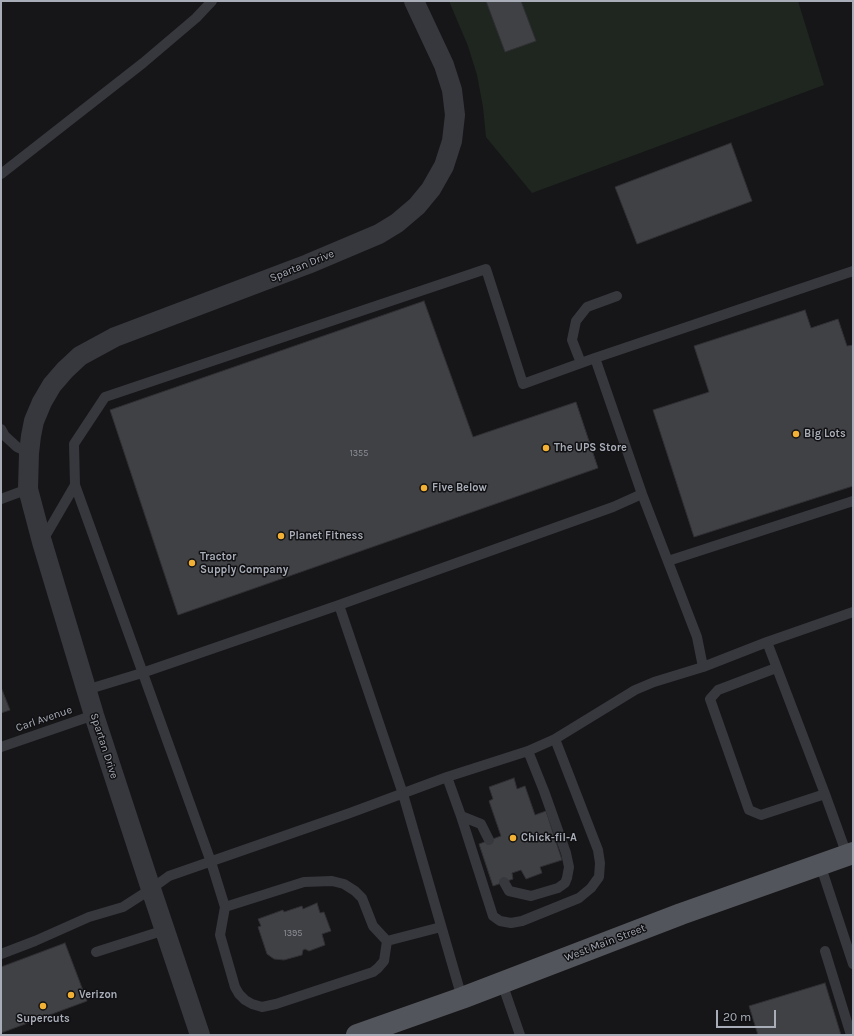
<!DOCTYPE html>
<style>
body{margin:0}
#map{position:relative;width:854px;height:1036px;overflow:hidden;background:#161618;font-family:Karla,sans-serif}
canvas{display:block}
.frame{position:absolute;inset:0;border:2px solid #a8adb8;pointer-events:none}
.scale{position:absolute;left:716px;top:1010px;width:60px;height:18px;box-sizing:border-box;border:2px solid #a8adb8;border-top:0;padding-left:5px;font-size:12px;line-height:14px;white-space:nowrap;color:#a8adb8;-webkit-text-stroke:3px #111113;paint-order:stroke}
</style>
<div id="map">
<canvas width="854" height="1036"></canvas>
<div class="frame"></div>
<div class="scale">20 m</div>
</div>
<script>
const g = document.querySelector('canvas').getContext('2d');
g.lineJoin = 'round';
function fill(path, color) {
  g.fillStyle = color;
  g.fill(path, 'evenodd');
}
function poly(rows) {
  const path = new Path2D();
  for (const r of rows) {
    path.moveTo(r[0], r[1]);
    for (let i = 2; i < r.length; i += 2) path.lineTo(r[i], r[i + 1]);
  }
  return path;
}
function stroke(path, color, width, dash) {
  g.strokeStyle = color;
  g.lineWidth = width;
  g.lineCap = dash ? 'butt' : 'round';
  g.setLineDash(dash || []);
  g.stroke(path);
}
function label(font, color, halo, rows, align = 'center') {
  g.font = font + ' Karla,sans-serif';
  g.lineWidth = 3;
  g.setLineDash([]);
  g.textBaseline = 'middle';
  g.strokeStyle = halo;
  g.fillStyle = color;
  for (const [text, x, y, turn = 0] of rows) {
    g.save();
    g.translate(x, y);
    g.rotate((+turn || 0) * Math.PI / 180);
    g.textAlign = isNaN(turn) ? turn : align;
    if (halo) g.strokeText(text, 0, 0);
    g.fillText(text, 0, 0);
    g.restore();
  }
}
fill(poly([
 [449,1,798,1,824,85,532,193,486,137,483,107,477,75,468,46]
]), '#1e261f');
const building = poly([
 [486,1,521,1,536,41,505,52,486,1],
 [731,143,752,201,637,244,615,187,731,143],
 [424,301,473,437,576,402,598,468,178,615,110,410,424,301],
 [805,310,811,328,838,319,847,346,853,345,853,486,694,537,653,410,709,392,694,346,805,310],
 [1,687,10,710,1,713,1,687],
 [514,778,517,789,525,786,535,815,546,811,562,860,540,867,542,873,526,879,521,870,512,873,513,879,493,886,479,844,501,836,489,801,493,799,489,787,514,778],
 [317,903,320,913,324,912,331,931,322,934,325,945,309,951,305,949,303,950,302,955,284,960,274,959,267,954,258,927,261,926,258,919,283,910,284,912,302,906,303,909,317,903],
 [65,943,87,1001,1,1033,1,967,65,943],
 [825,983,841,1035,758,1035,749,1006,825,983]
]);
fill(building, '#404145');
stroke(building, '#303034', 1);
stroke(poly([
 [1,174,143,63,196,18,212,1],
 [581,363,572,340,576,321,587,307,617,296],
 [1,429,5,436,17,447,29,453],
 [75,485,211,862,225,907,220,935,235,987,239,994,245,1000,252,1004,262,1007,276,1004,373,972,378,968,384,961,387,941,441,927],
 [1,499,28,489],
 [43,540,75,485,74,444,105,397,486,269,523,384,595,358],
 [668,561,853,501],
 [339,605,403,794,462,998],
 [767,642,825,794,847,855],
 [703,667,697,637,642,494,595,358,853,271],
 [776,668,718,690,710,699,749,810,761,815,825,794],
 [86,690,142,673,339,605,613,507,642,494],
 [1,747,94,715],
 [447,777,461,816,493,916,500,921,511,923,522,921,579,898,591,888,599,877,600,863,598,850,555,739],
 [461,816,481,824,489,840],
 [820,864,853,964],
 [504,882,509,891,531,896,558,888,565,883,567,878,569,867,566,853,544,791,528,751],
 [225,907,304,882,332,881,344,884,355,891,362,898,373,926,387,941],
 [825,951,851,1035],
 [96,952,165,930],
 [1,954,35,941,89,917,123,907,151,889,169,876,350,813,447,777,528,751,555,739,635,690,654,682,703,667,767,642,853,612],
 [502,983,520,1035]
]), '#37383d', 10);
stroke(poly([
 [200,1035,151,889,94,715,42,542,28,489,29,453,31,436,34,421,42,402,52,385,65,370,80,356,115,337,308,264,379,234,397,223,417,206,431,189,444,166,452,141,455,115,452,90,444,65,414,1]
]), '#37383d', 20);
stroke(poly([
 [357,1035,462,998,681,914,853,853]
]), '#53555c', 22);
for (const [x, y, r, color] of [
 [796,434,4,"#f2b134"],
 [546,448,4,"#f2b134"],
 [424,488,4,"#f2b134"],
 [281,536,4,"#f2b134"],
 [192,563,4,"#f2b134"],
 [513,838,4,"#f2b134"],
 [71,995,4,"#f2b134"],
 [43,1006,4,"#f2b134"]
]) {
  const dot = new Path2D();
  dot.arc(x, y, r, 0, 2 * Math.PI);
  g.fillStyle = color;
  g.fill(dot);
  stroke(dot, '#111113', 1.5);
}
label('9px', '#8e929b', null, [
 ["1355",359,453],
 ["1395",293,933]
]);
label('11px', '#a8adb8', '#111113', [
 ["Spartan Drive",302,266,-22],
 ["Carl Avenue",44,719,-19],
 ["Spartan Drive",104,746,72],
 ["West Main Street",605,943,-21]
]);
label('bold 11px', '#a8adb8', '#111113', [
 ["Big Lots",804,434],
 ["The UPS Store",554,448],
 ["Five Below",432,488],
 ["Planet Fitness",289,536],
 ["Tractor",200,557],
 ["Supply Company",200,570],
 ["Chick-fil-A",521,838],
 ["Verizon",79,995],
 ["Supercuts",43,1019,"center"]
], 'left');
</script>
